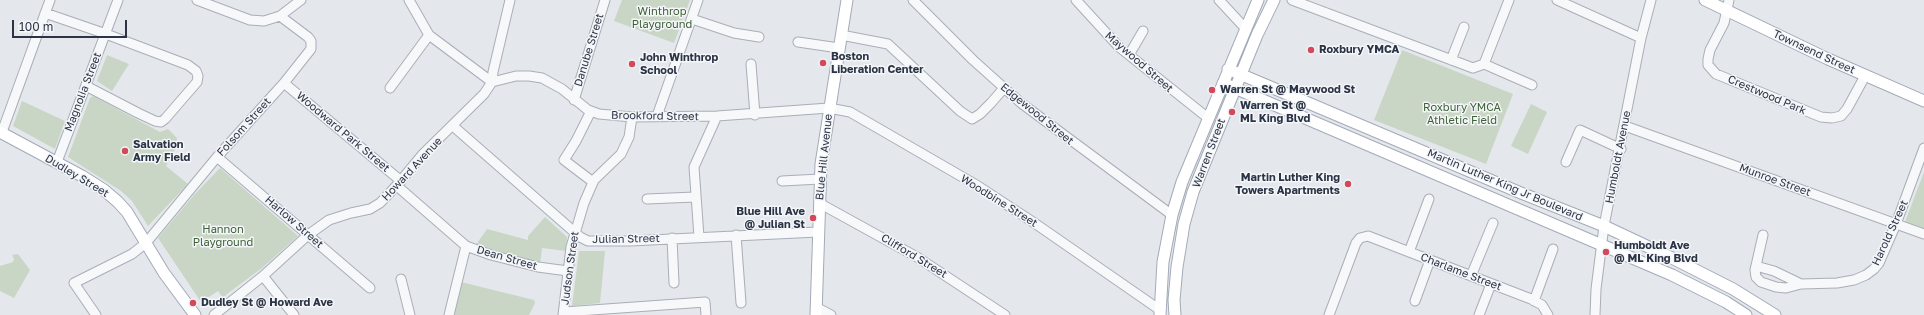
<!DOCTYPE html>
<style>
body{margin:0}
#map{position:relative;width:1924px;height:315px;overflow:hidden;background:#e4e7ec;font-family:"Golos Text",sans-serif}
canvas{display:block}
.scale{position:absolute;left:12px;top:20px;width:115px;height:18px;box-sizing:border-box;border:2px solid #2b3445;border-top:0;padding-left:5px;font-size:12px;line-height:14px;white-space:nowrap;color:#2b3445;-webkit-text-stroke:3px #f4f6f9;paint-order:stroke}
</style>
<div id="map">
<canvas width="1924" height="315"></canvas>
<div class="scale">100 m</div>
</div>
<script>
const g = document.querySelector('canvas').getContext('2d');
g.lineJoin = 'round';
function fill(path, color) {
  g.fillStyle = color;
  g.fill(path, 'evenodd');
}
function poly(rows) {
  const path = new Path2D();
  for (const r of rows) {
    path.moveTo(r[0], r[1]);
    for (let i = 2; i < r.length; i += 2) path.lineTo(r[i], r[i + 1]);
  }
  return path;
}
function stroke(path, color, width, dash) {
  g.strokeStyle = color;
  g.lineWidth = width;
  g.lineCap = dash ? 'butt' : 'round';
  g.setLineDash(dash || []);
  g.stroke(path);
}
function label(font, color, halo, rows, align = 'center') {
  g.font = font + ' "Golos Text",sans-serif';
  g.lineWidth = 3;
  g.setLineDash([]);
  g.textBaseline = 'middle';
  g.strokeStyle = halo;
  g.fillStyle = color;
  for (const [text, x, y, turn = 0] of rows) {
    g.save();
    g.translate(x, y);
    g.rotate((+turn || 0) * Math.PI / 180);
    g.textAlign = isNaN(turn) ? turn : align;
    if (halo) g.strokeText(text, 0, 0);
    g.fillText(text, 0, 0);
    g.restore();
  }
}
fill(poly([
 [622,0,690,0,674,43,614,21],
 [1402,50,1513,94,1486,164,1374,120],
 [107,55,129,64,112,91,97,81],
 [93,96,160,132,168,129,177,138,176,147,166,166,188,184,148,226,132,201,121,191,68,157,90,98],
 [22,101,65,121,55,149,13,126],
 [1531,104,1547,112,1528,154,1511,146],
 [220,168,298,236,262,268,227,294,223,298,218,291,201,302,158,238,194,195],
 [1924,172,1924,229,1905,222],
 [545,217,567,237,566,251,542,248,540,264,475,246,487,229,528,240,528,236],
 [579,251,605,251,600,303,572,306],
 [18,254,30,270,14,298,0,291,0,266,13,262,14,259,12,255],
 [461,282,534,300,535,303,529,315,453,315]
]), '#c9d6c5');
const minor = poly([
 [197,0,250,20,264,21,280,16,301,0],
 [409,0,429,35,492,82,516,76,529,76,542,78,562,89,588,110,599,114,632,117,717,116,829,108,850,112,978,186,1033,222,1160,310],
 [913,0,973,60,1021,103,1172,215],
 [1076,0,1119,47,1208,118],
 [1219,0,1245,28],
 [1292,0,1473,68,1484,64,1509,0],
 [1557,0,1641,38],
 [1729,0,1724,23,1710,50,1708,59,1708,65,1716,74,1821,117,1832,118,1841,116,1847,109,1865,76],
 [45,13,106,34,188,65,196,71,198,76,197,82,165,119,161,122,155,121,138,113,86,86],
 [692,19,734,33,759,37],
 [841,35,888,44,960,111,972,119,980,114,991,103,1004,88],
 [798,42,839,48],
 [1129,55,1143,31],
 [1451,60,1464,27],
 [751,64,755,115],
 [1484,64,1532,85],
 [284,83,401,181],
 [390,88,429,35],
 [574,100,605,0],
 [591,111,576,141,564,160,593,182],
 [657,116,698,0],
 [453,126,580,237,588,241,630,241,818,232],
 [1625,126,1924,234],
 [2,132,50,0],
 [217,157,370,288],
 [57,162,118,0],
 [1566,162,1580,130,1621,149],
 [782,181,820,179],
 [397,186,466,246,491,255,538,267,568,271],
 [647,199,695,197],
 [819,203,917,257,1005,315],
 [736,235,741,303],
 [699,237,694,167,717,116],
 [672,238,674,283],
 [1409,252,1429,199],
 [1756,266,1774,271,1801,284,1786,288,1776,287,1761,282,1756,277,1755,270,1763,235],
 [263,276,294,315],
 [1471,276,1493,223],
 [401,279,410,315],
 [1801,284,1837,283,1854,280,1866,275,1874,269,1879,263,1896,224,1924,148],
 [1415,301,1430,260],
 [1534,301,1553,249],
 [816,307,831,315],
 [564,312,705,302,706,315],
 [96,315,74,283,132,254,146,243,217,157,284,83,311,49,311,41,308,37,280,16],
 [214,315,263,276,308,235,329,220,351,213,370,209,380,203,398,184,422,155,484,94,492,82,493,72,510,0],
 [449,315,466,246],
 [563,315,571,247,584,203,594,180,621,154,629,137,632,117],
 [1329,315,1356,243,1360,238,1368,236,1531,299,1542,305,1548,315],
 [1479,315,1491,284],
 [1595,315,1596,289,1604,226,1641,38,1651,0]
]);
const major = poly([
 [1705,0,1828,59,1924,101],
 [1228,69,1521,193,1604,226,1672,258,1733,289,1775,315],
 [1223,83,1672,275,1726,302,1746,315],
 [0,132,82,176,104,190,118,202,127,212,164,273,195,315],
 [816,315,821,164,847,0],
 [1160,315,1163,262,1172,215,1182,182,1258,0],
 [1175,315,1174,300,1177,267,1184,224,1193,192,1257,35,1274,0]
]);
stroke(minor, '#a9aeb7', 11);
stroke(major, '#a3abb8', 13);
stroke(minor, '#f7f8fa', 9);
stroke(major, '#fff', 11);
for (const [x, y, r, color] of [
 [1311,50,4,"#d1495b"],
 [823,63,4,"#d1495b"],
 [632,64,4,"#d1495b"],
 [1212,90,4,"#d1495b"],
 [1232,112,4,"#d1495b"],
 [125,151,4,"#d1495b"],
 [1348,184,4,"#d1495b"],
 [813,218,4,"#d1495b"],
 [1606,252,4,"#d1495b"],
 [193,303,4,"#d1495b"]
]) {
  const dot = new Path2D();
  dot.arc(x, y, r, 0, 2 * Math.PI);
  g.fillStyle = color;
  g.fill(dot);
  stroke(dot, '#f4f6f9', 1.5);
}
label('11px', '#3f6138', '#f4f6f9', [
 ["Winthrop",662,12],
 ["Playground",662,25],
 ["Roxbury YMCA",1462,108],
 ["Athletic Field",1462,121],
 ["Hannon",223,230],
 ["Playground",223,243]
]);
label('11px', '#2b3445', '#f4f6f9', [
 ["Danube Street",589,50,-73],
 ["Townsend Street",1814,52,25],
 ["Maywood Street",1139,62,41],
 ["Magnolia Street",83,92,-69],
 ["Crestwood Park",1767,95,23],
 ["Edgewood Street",1037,114,39],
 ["Brookford Street",655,116,1],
 ["Folsom Street",244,127,-48],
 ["Woodward Park Street",343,132,40],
 ["Warren Street",1209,153,-69],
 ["Blue Hill Avenue",824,157,-84],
 ["Humboldt Avenue",1618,157,-79],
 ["Howard Avenue",412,169,-47],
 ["Dudley Street",77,176,31],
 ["Munroe Street",1775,180,20],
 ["Martin Luther King Jr Boulevard",1505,185,23],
 ["Woodbine Street",999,201,32],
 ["Harlow Street",294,222,41],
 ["Harold Street",1890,233,-65],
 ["Julian Street",626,239,-1],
 ["Clifford Street",914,256,31],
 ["Dean Street",507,258,16],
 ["Judson Street",570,268,-82],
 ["Charlame Street",1461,272,21]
]);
label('bold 11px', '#2b3445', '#f4f6f9', [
 ["Roxbury YMCA",1319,50],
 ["Boston",831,57],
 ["Liberation Center",831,70],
 ["John Winthrop",640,58],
 ["School",640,71],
 ["Warren St @ Maywood St",1220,90],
 ["Warren St @",1240,106],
 ["ML King Blvd",1240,119],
 ["Salvation",133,145],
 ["Army Field",133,158],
 ["Martin Luther King",1340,178,"right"],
 ["Towers Apartments",1340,191,"right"],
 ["Blue Hill Ave",805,212,"right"],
 ["@ Julian St",805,225,"right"],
 ["Humboldt Ave",1614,246],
 ["@ ML King Blvd",1614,259],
 ["Dudley St @ Howard Ave",201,303]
], 'left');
</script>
